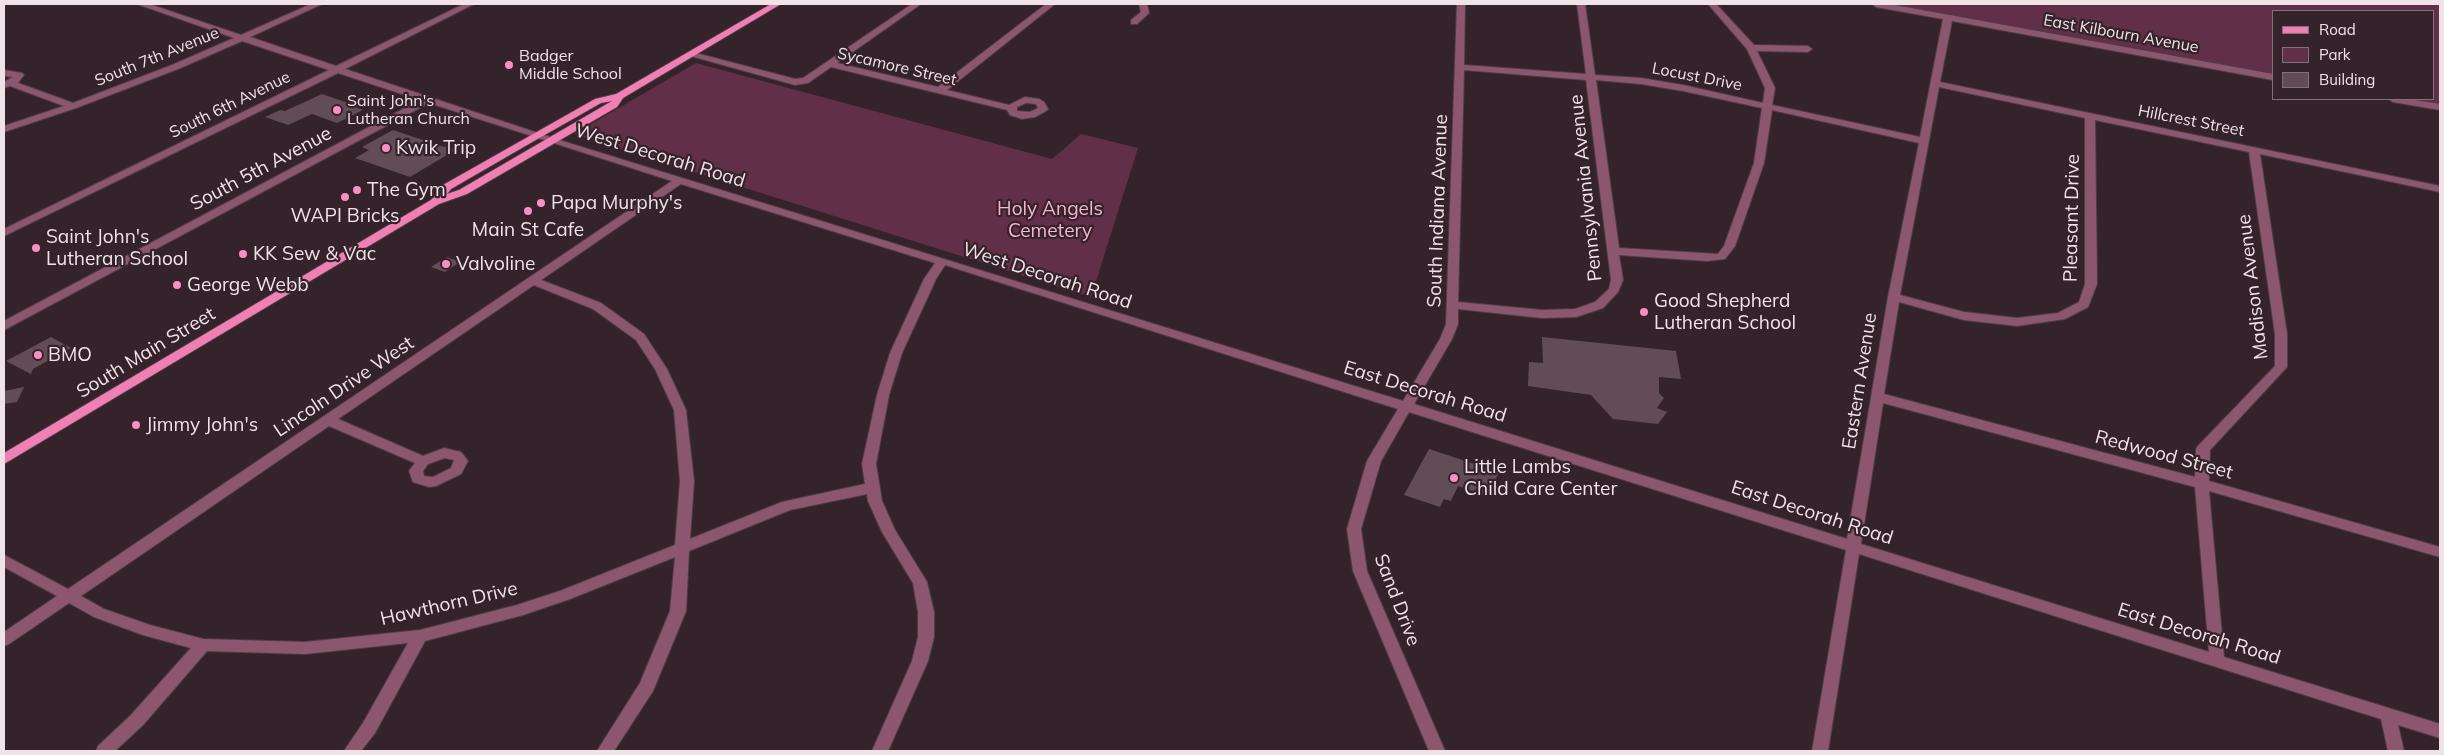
<!DOCTYPE html>
<style>
body{margin:0}
#map{position:relative;width:2444px;height:755px;overflow:hidden;background:#35232b;font-family:Mulish,sans-serif}
canvas{display:block}
.frame{position:absolute;inset:0;border:5px solid #f0e3e8;pointer-events:none}
.legend{position:absolute;left:2272px;top:10px;width:162px;height:90px;box-sizing:border-box;background:#35232b;border:1px solid #807077;margin:0;padding:6px 9px;list-style:none;font-size:15px;color:#f0e3e8}
.legend li{display:flex;align-items:center;gap:10px;height:25px}
.legend b{width:25px;border:1px solid #807077}
</style>
<div id="map">
<canvas width="2444" height="755"></canvas>
<div class="frame"></div>
<ul class="legend">
<li><b style="height:6px;background:#f07fb4"></b>Road</li>
<li><b style="height:14px;background:#612f47"></b>Park</li>
<li><b style="height:14px;background:#624d56"></b>Building</li>
</ul>
</div>
<script>
const g = document.querySelector('canvas').getContext('2d');
g.lineJoin = 'round';
function fill(path, color) {
  g.fillStyle = color;
  g.fill(path, 'evenodd');
}
function poly(rows) {
  const path = new Path2D();
  for (const r of rows) {
    path.moveTo(r[0], r[1]);
    for (let i = 2; i < r.length; i += 2) path.lineTo(r[i], r[i + 1]);
  }
  return path;
}
function stroke(path, color, width, dash) {
  g.strokeStyle = color;
  g.lineWidth = width;
  g.lineCap = dash ? 'butt' : 'round';
  g.setLineDash(dash || []);
  g.stroke(path);
}
function label(font, color, halo, rows, align = 'center') {
  g.font = font + ' Mulish,sans-serif';
  g.lineWidth = 4.5;
  g.setLineDash([]);
  g.textBaseline = 'middle';
  g.strokeStyle = halo;
  g.fillStyle = color;
  for (const [text, x, y, turn = 0] of rows) {
    g.save();
    g.translate(x, y);
    g.rotate((+turn || 0) * Math.PI / 180);
    g.textAlign = isNaN(turn) ? turn : align;
    if (halo) g.strokeText(text, 0, 0);
    g.fillText(text, 0, 0);
    g.restore();
  }
}
fill(poly([
 [1891,4,2440,4,2440,104,2411,99,2433,99,2433,11,2273,11,2273,74],
 [696,63,1052,159,1081,134,1138,148,1091,297,574,134]
]), '#612f47');
fill(poly([
 [322,94,354,105,352,106,363,110,337,123,312,114,288,125,265,117,280,110,285,111],
 [393,130,441,146,457,149,410,177,355,158,369,150,362,147],
 [447,257,460,262,445,272,431,267],
 [51,337,71,348,33,369,31,374,6,361],
 [1542,337,1676,351,1681,379,1659,377,1659,393,1664,398,1657,408,1667,412,1658,424,1613,419,1591,395,1528,386,1529,362,1543,363],
 [24,387,17,402,4,404,4,391],
 [1429,449,1499,472,1488,496,1458,486,1451,501,1444,499,1440,507,1404,495]
]), '#624d56');
const minor = poly([
 [137,4,149,4,241,35,311,4,322,4,250,37,336,66,464,4,474,4,345,69,556,139,1403,401,1440,339,1446,324,1457,4,1465,4,1464,65,1586,74,1577,4,1585,4,1595,75,1641,78,1683,85,1763,103,1765,88,1747,49,1708,4,1716,4,1754,45,1808,46,1812,49,1808,52,1757,51,1775,88,1772,105,1920,137,1943,19,1876,7,1872,4,1889,4,2273,74,2273,80,1952,21,1940,82,2440,186,2440,192,2260,154,2287,334,2287,367,2210,450,2209,481,2440,547,2440,557,2209,491,2224,657,2440,724,2440,738,2398,725,2404,751,2388,751,2381,719,1859,554,1828,751,1812,751,1846,550,1409,412,1381,461,1361,529,1367,571,1445,751,1429,751,1353,571,1347,529,1367,461,1398,409,945,265,936,279,902,353,889,395,876,464,882,501,895,530,927,582,934,612,934,637,928,661,888,751,872,751,912,661,918,637,918,612,913,583,882,532,868,501,867,494,790,510,689,551,686,611,653,691,614,751,597,751,640,683,670,611,675,557,570,599,523,615,425,641,375,733,361,751,344,751,363,723,408,643,305,654,207,651,143,725,115,751,96,751,98,746,131,715,191,648,143,635,94,617,69,603,9,644,4,646,4,632,57,596,4,567,4,555,68,589,672,181,429,103,4,330,4,321,420,100,338,73,4,236,4,229,329,70,242,41,178,69,76,108,4,132,4,126,64,106,10,86,4,88,4,82,13,77,4,76,4,70,22,73,24,75,18,83,73,103,172,65,234,38,137,4],
 [1464,70,1586,80,1611,280,1609,289,1595,302,1575,309,1542,310,1458,302,1464,70],
 [1596,80,1641,84,1683,91,1762,108,1754,163,1724,246,1718,254,1619,248,1596,80],
 [1939,87,2085,118,2085,284,2079,302,2058,313,2017,318,1964,312,1900,295,1939,87],
 [1772,110,1919,143,1888,297,1847,539,1414,404,1452,339,1458,324,1458,309,1542,318,1576,317,1603,308,1618,292,1623,280,1619,255,1707,261,1725,259,1735,246,1764,163,1772,110],
 [2095,120,2249,152,2275,334,2275,366,2198,446,2196,449,2195,477,1884,394,1899,302,1964,320,2017,326,2065,319,2088,307,2097,284,2095,120],
 [681,184,935,263,924,279,890,353,877,395,862,464,865,484,782,502,690,539,694,481,686,410,667,369,644,334,601,303,541,280,681,184],
 [534,285,593,309,636,340,655,369,674,410,680,481,675,545,560,591,517,605,420,630,305,642,203,639,150,625,104,609,81,596,329,426,415,463,409,471,413,482,429,487,436,486,461,474,468,461,461,452,444,448,423,456,338,419,534,285],
 [1883,403,2195,487,2209,652,1861,544,1883,403],
 [445,458,454,460,451,468,433,477,424,476,423,471,428,464,445,458],
 [912,4,921,4,837,63,938,87,1046,4,1055,4,947,90,1009,105,1025,97,1039,99,1044,102,1048,109,1046,111,1035,117,1022,119,1010,115,1007,110,831,67,808,83,795,85,687,55,692,52,795,79,803,78,912,4],
 [1026,103,1036,104,1038,108,1030,112,1017,111,1017,107,1026,103],
 [1139,4,1147,4,1149,13,1137,24,1131,24,1131,20,1141,12,1139,4],
 [2388,99,2408,99,2440,104,2440,110,2393,102,2388,99]
]);
const major = poly([
 [771,4,781,4,623,98,617,107,467,194,439,204,4,464,4,453,431,200,443,185,595,99,616,94,771,4],
 [612,101,459,190,447,194,451,189,527,145,601,103,612,101]
]);
stroke(minor, '#4f3e45', 2);
stroke(major, '#4f3e45', 2);
fill(minor, '#8d566f');
fill(major, '#f07fb4');
for (const [x, y, r, color] of [
 [509,65,5,"#fc8fc1"],
 [337,110,5,"#fc8fc1"],
 [386,148,5,"#fc8fc1"],
 [357,190,5,"#fc8fc1"],
 [345,197,5,"#fc8fc1"],
 [541,203,5,"#fc8fc1"],
 [528,211,5,"#fc8fc1"],
 [36,248,5,"#fc8fc1"],
 [243,254,5,"#fc8fc1"],
 [446,264,5,"#fc8fc1"],
 [177,285,5,"#fc8fc1"],
 [1644,312,5,"#fc8fc1"],
 [38,355,5,"#fc8fc1"],
 [136,425,5,"#fc8fc1"],
 [1454,478,5,"#fc8fc1"]
]) {
  const dot = new Path2D();
  dot.arc(x, y, r, 0, 2 * Math.PI);
  g.fillStyle = color;
  g.fill(dot);
  stroke(dot, '#35232b', 2);
}
label('16px', '#f0e3e8', '#35232b', [
 ["East Kilbourn Avenue",2121,34,10],
 ["South 7th Avenue",157,57,-22],
 ["Sycamore Street",897,67,13],
 ["Locust Drive",1697,77,11],
 ["South 6th Avenue",230,105,-26],
 ["Hillcrest Street",2191,121,11]
]);
label('16px', '#f0e3e8', '#35232b', [
 ["Badger",519,56],
 ["Middle School",519,74],
 ["Saint John's",347,101],
 ["Lutheran Church",347,119]
], 'left');
label('19px', '#f0e3e8', '#35232b', [
 ["Kwik Trip",396,148],
 ["The Gym",367,190],
 ["Papa Murphy's",551,203],
 ["WAPI Bricks",345,216,"center"],
 ["Main St Cafe",528,230,"center"],
 ["Saint John's",46,237],
 ["Lutheran School",46,259],
 ["KK Sew & Vac",253,254],
 ["Valvoline",456,264],
 ["George Webb",187,285],
 ["Good Shepherd",1654,301],
 ["Lutheran School",1654,323],
 ["BMO",48,355],
 ["Jimmy John's",146,425],
 ["Little Lambs",1464,467],
 ["Child Care Center",1464,489]
], 'left');
label('19px', '#f0e3e8', '#35232b', [
 ["West Decorah Road",660,156,17],
 ["South 5th Avenue",261,169,-28],
 ["Pennsylvania Avenue",1586,188,-96],
 ["South Indiana Avenue",1438,211,-88],
 ["Pleasant Drive",2072,218,-89],
 ["West Decorah Road",1047,276,18],
 ["Madison Avenue",2253,287,-97],
 ["South Main Street",146,353,-31],
 ["Eastern Avenue",1860,381,-81],
 ["Lincoln Drive West",344,387,-34],
 ["East Decorah Road",1425,392,17],
 ["Redwood Street",2164,455,15],
 ["East Decorah Road",1812,513,18],
 ["Sand Drive",1397,600,69],
 ["Hawthorn Drive",449,604,-13],
 ["East Decorah Road",2199,634,17]
]);
label('19px', '#f7b3d0', '#35232b', [
 ["Holy Angels",1050,209],
 ["Cemetery",1050,231]
]);
</script>
